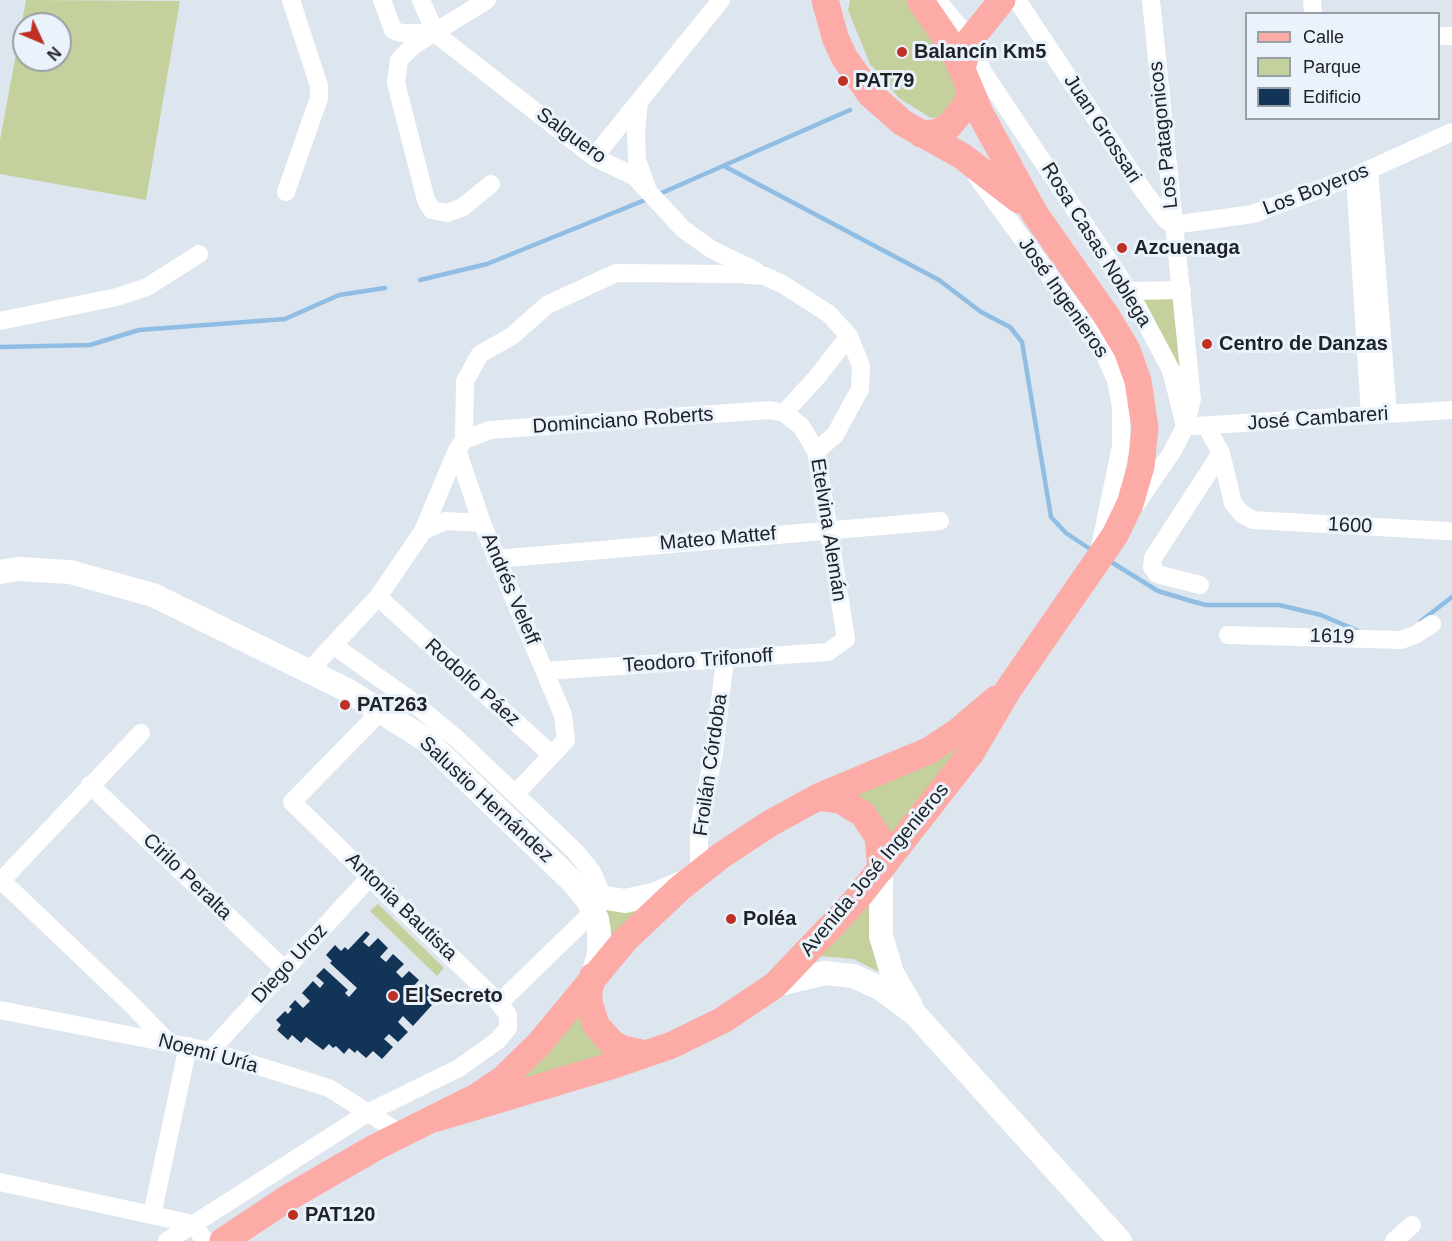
<!DOCTYPE html>
<meta charset="utf-8">
<style>
body{margin:0}
#map{position:relative;width:1452px;height:1241px;overflow:hidden;background:#dde5ee;font-family:Arial,sans-serif}
canvas{display:block}
.legend{position:absolute;left:1245px;top:12px;width:195px;height:108px;box-sizing:border-box;background:#eaf2fb;border:2px solid #999fa6;margin:0;padding:8px 10px;list-style:none;font-size:18px;color:#202326}
.legend li{display:flex;align-items:center;gap:12px;height:30px}
.legend b{width:30px;border:2px solid #999fa6}
.north{position:absolute;left:12px;top:12px;width:60px;height:60px;box-sizing:border-box;background:#eaf2fb;border:2px solid #999fa6;border-radius:50%;rotate:134deg;font-size:16px;font-weight:700;line-height:24px;text-align:center;color:#202326}
.north::after{content:'';display:block;margin:auto;width:21px;height:27px;background:#bd3023;clip-path:polygon(50% 0,100% 100%,50% 72%,0 100%)}
</style>
<div id="map">
<canvas width="1452" height="1241"></canvas>
<ul class="legend">
<li><b style="height:8px;background:#fcaba7"></b>Calle</li>
<li><b style="height:16px;background:#c4d19c"></b>Parque</li>
<li><b style="height:16px;background:#123457"></b>Edificio</li>
</ul>
<div class="north">N</div>
</div>
<script>
const g = document.querySelector('canvas').getContext('2d');
g.lineJoin = 'round';
function fill(path, color) {
  g.fillStyle = color;
  g.fill(path, 'evenodd');
}
function poly(rows) {
  const path = new Path2D();
  for (const r of rows) {
    path.moveTo(r[0], r[1]);
    for (let i = 2; i < r.length; i += 2) path.lineTo(r[i], r[i + 1]);
  }
  return path;
}
function stroke(path, color, width, dash) {
  g.strokeStyle = color;
  g.lineWidth = width;
  g.lineCap = dash ? 'butt' : 'round';
  g.setLineDash(dash || []);
  g.stroke(path);
}
function label(font, color, halo, rows, align = 'center') {
  g.font = font + ' Arial,sans-serif';
  g.lineWidth = 6;
  g.setLineDash([]);
  g.textBaseline = 'middle';
  g.strokeStyle = halo;
  g.fillStyle = color;
  for (const [text, x, y, turn = 0] of rows) {
    g.save();
    g.translate(x, y);
    g.rotate((+turn || 0) * Math.PI / 180);
    g.textAlign = isNaN(turn) ? turn : align;
    if (halo) g.strokeText(text, 0, 0);
    g.fillText(text, 0, 0);
    g.restore();
  }
}
fill(poly([
 [26,0,180,1,146,200,0,174,0,140],
 [24,24,60,24,60,60,24,60],
 [850,0,912,0,926,17,963,100,951,115,931,118,899,98,870,64,848,10],
 [1144,296,1167,296,1175,299,1181,365,1177,366,1142,304],
 [984,720,889,845,867,802,851,791],
 [875,888,886,975,853,959,820,956],
 [378,904,444,968,437,976,370,911],
 [647,906,603,950,606,907],
 [579,1003,625,1052,506,1085]
]), '#c4d19c');
stroke(poly([
 [724,166,939,280,981,312,1010,327,1022,342,1051,517,1066,533,1093,551],
 [657,195,850,110],
 [420,280,487,264,650,198],
 [0,347,90,345,139,330,285,319,339,295,385,288],
 [1108,560,1158,591,1191,601,1206,605,1279,605,1321,615,1363,633],
 [1421,621,1452,597]
]), '#8fbde3', 4.5);
fill(poly([
 [366,931,370,934,363,942,369,947,378,938,388,948,380,957,386,962,393,954,404,964,396,972,402,978,409,971,419,980,412,988,418,993,426,984,437,995,429,1003,432,1005,413,1026,403,1016,398,1022,408,1032,398,1042,389,1034,384,1039,393,1047,382,1059,373,1051,366,1058,357,1050,355,1053,349,1048,344,1054,336,1046,333,1048,329,1044,323,1050,306,1037,301,1043,292,1035,288,1040,277,1030,281,1025,276,1020,285,1011,288,1014,292,1009,289,1007,295,1000,303,1008,310,1001,302,993,313,981,320,988,324,983,316,976,324,968,348,990,345,993,349,997,357,988,330,963,332,961,326,955,335,945,341,951,345,947,348,950]
]), '#123457');
stroke(poly([
 [382,0,393,30,401,33,434,33],
 [421,0,436,34,594,157,634,176,683,229,711,249,756,271],
 [487,0,414,45,399,60,396,83,426,200,432,210,447,213,463,207,491,184],
 [937,0,970,40,983,72,1129,291,1171,370,1184,422],
 [1017,0,1145,193,1166,220,1173,225],
 [1312,0,1313,14],
 [1438,36,1452,36],
 [639,101,636,133,637,160,647,188],
 [594,157,721,0],
 [1369,170,1388,414],
 [1355,176,1370,415],
 [977,177,1101,346,1116,380,1121,407,1121,446,1100,547],
 [286,192,319,98,319,86,291,0],
 [1173,225,1253,214,1355,176,1452,132],
 [1129,291,1182,290],
 [0,321,117,297,147,287,199,254],
 [784,413,817,377,849,336],
 [1195,426,1452,410],
 [1206,426,1221,453,1233,503,1242,514,1253,520,1448,531],
 [464,440,490,430,770,410,784,413,801,426,816,451,846,639,828,652,545,671],
 [464,440,465,381,480,354,512,336,547,305,616,273,737,274,765,276,784,285,829,314,849,336,861,366,860,389,835,435,816,451],
 [1137,503,1172,452,1185,427,1192,399,1151,0],
 [423,531,457,450],
 [496,559,940,521],
 [1200,585,1157,574,1152,567,1153,558,1221,453],
 [378,597,552,755,566,740,563,715,482,523,457,450,464,440],
 [1228,635,1401,640,1415,635,1432,624],
 [333,645,406,697,456,738,575,851,592,872,604,899],
 [309,671,378,597,423,531,445,521,482,523],
 [90,785,284,969],
 [515,794,552,755],
 [699,872,699,826,714,752,725,659],
 [0,879,130,1003,168,1042],
 [0,882,141,733],
 [499,1003,594,911],
 [0,1010,210,1051,329,1088,403,1135],
 [210,1051,370,877],
 [0,1182,193,1224,205,1241],
 [152,1215,188,1046],
 [167,1241,369,1112,459,1068,497,1041,508,1028,508,1015,499,1003,292,802,381,711],
 [1394,1241,1412,1225]
]), '#fff', 18);
stroke(poly([
 [0,572,18,569,70,572,153,595,347,690,426,740,573,882,587,899,597,919,599,932,599,954,593,976],
 [881,869,881,936,892,973,911,1006],
 [577,885,595,896,625,901,653,895,682,883],
 [775,985,825,973,853,976,880,988,915,1014,1120,1241]
]), '#fff', 24);
stroke(poly([
 [825,0,835,37,844,57,870,94,903,123,962,156,1019,200],
 [962,68,970,40,1002,0],
 [921,134,935,133,948,127,966,106,970,93],
 [818,797,840,800,863,814,878,837,881,869],
 [593,976,589,990,589,1002,596,1025,612,1043,623,1049,646,1054],
 [437,1118,614,1065,672,1045,723,1020,775,985,856,900,971,753,1010,687,1115,535,1130,504,1141,466,1145,428,1138,381,1127,350,1106,315,1035,214,980,113,953,48,920,0],
 [223,1241,291,1196,376,1147,478,1096,503,1079,538,1045,626,939,680,888,722,855,769,824,818,797,928,751,957,732,996,699]
]), '#fcaba7', 27);
for (const [x, y, r, color] of [
 [902,52,6,"#bd3023"],
 [843,81,6,"#bd3023"],
 [1122,248,6,"#bd3023"],
 [1207,344,6,"#bd3023"],
 [345,705,6,"#bd3023"],
 [731,919,6,"#bd3023"],
 [393,996,6,"#bd3023"],
 [293,1215,6,"#bd3023"]
]) {
  const dot = new Path2D();
  dot.arc(x, y, r, 0, 2 * Math.PI);
  g.fillStyle = color;
  g.fill(dot);
  stroke(dot, '#eaf2fb', 2);
}
label('bold 20px', '#202326', '#eaf2fb', [
 ["Balancín Km5",914,52],
 ["PAT79",855,81],
 ["Azcuenaga",1134,248],
 ["Centro de Danzas",1219,344],
 ["PAT263",357,705],
 ["Poléa",743,919],
 ["El Secreto",405,996],
 ["PAT120",305,1215]
], 'left');
label('20px', '#202326', '#eaf2fb', [
 ["Juan Grossari",1102,129,57],
 ["Los Patagonicos",1164,135,-96],
 ["Salguero",571,136,36],
 ["Los Boyeros",1316,190,-21],
 ["Rosa Casas Noblega",1096,245,58],
 ["José Ingenieros",1063,298,55],
 ["José Cambareri",1318,419,-4],
 ["Dominciano Roberts",623,421,-4],
 ["1600",1350,526,3],
 ["Etelvina Alemán",828,530,81],
 ["Mateo Mattef",718,539,-5],
 ["Andrés Veleff",510,589,67],
 ["1619",1332,637,2],
 ["Teodoro Trifonoff",698,661,-4],
 ["Rodolfo Páez",472,683,42],
 ["Froilán Córdoba",711,765,-82],
 ["Salustio Hernández",486,800,43],
 ["Avenida José Ingenieros",875,870,-50],
 ["Cirilo Peralta",187,877,44],
 ["Antonia Bautista",401,907,44],
 ["Diego Uroz",290,964,-47],
 ["Noemí Uría",208,1054,15]
]);
</script>
